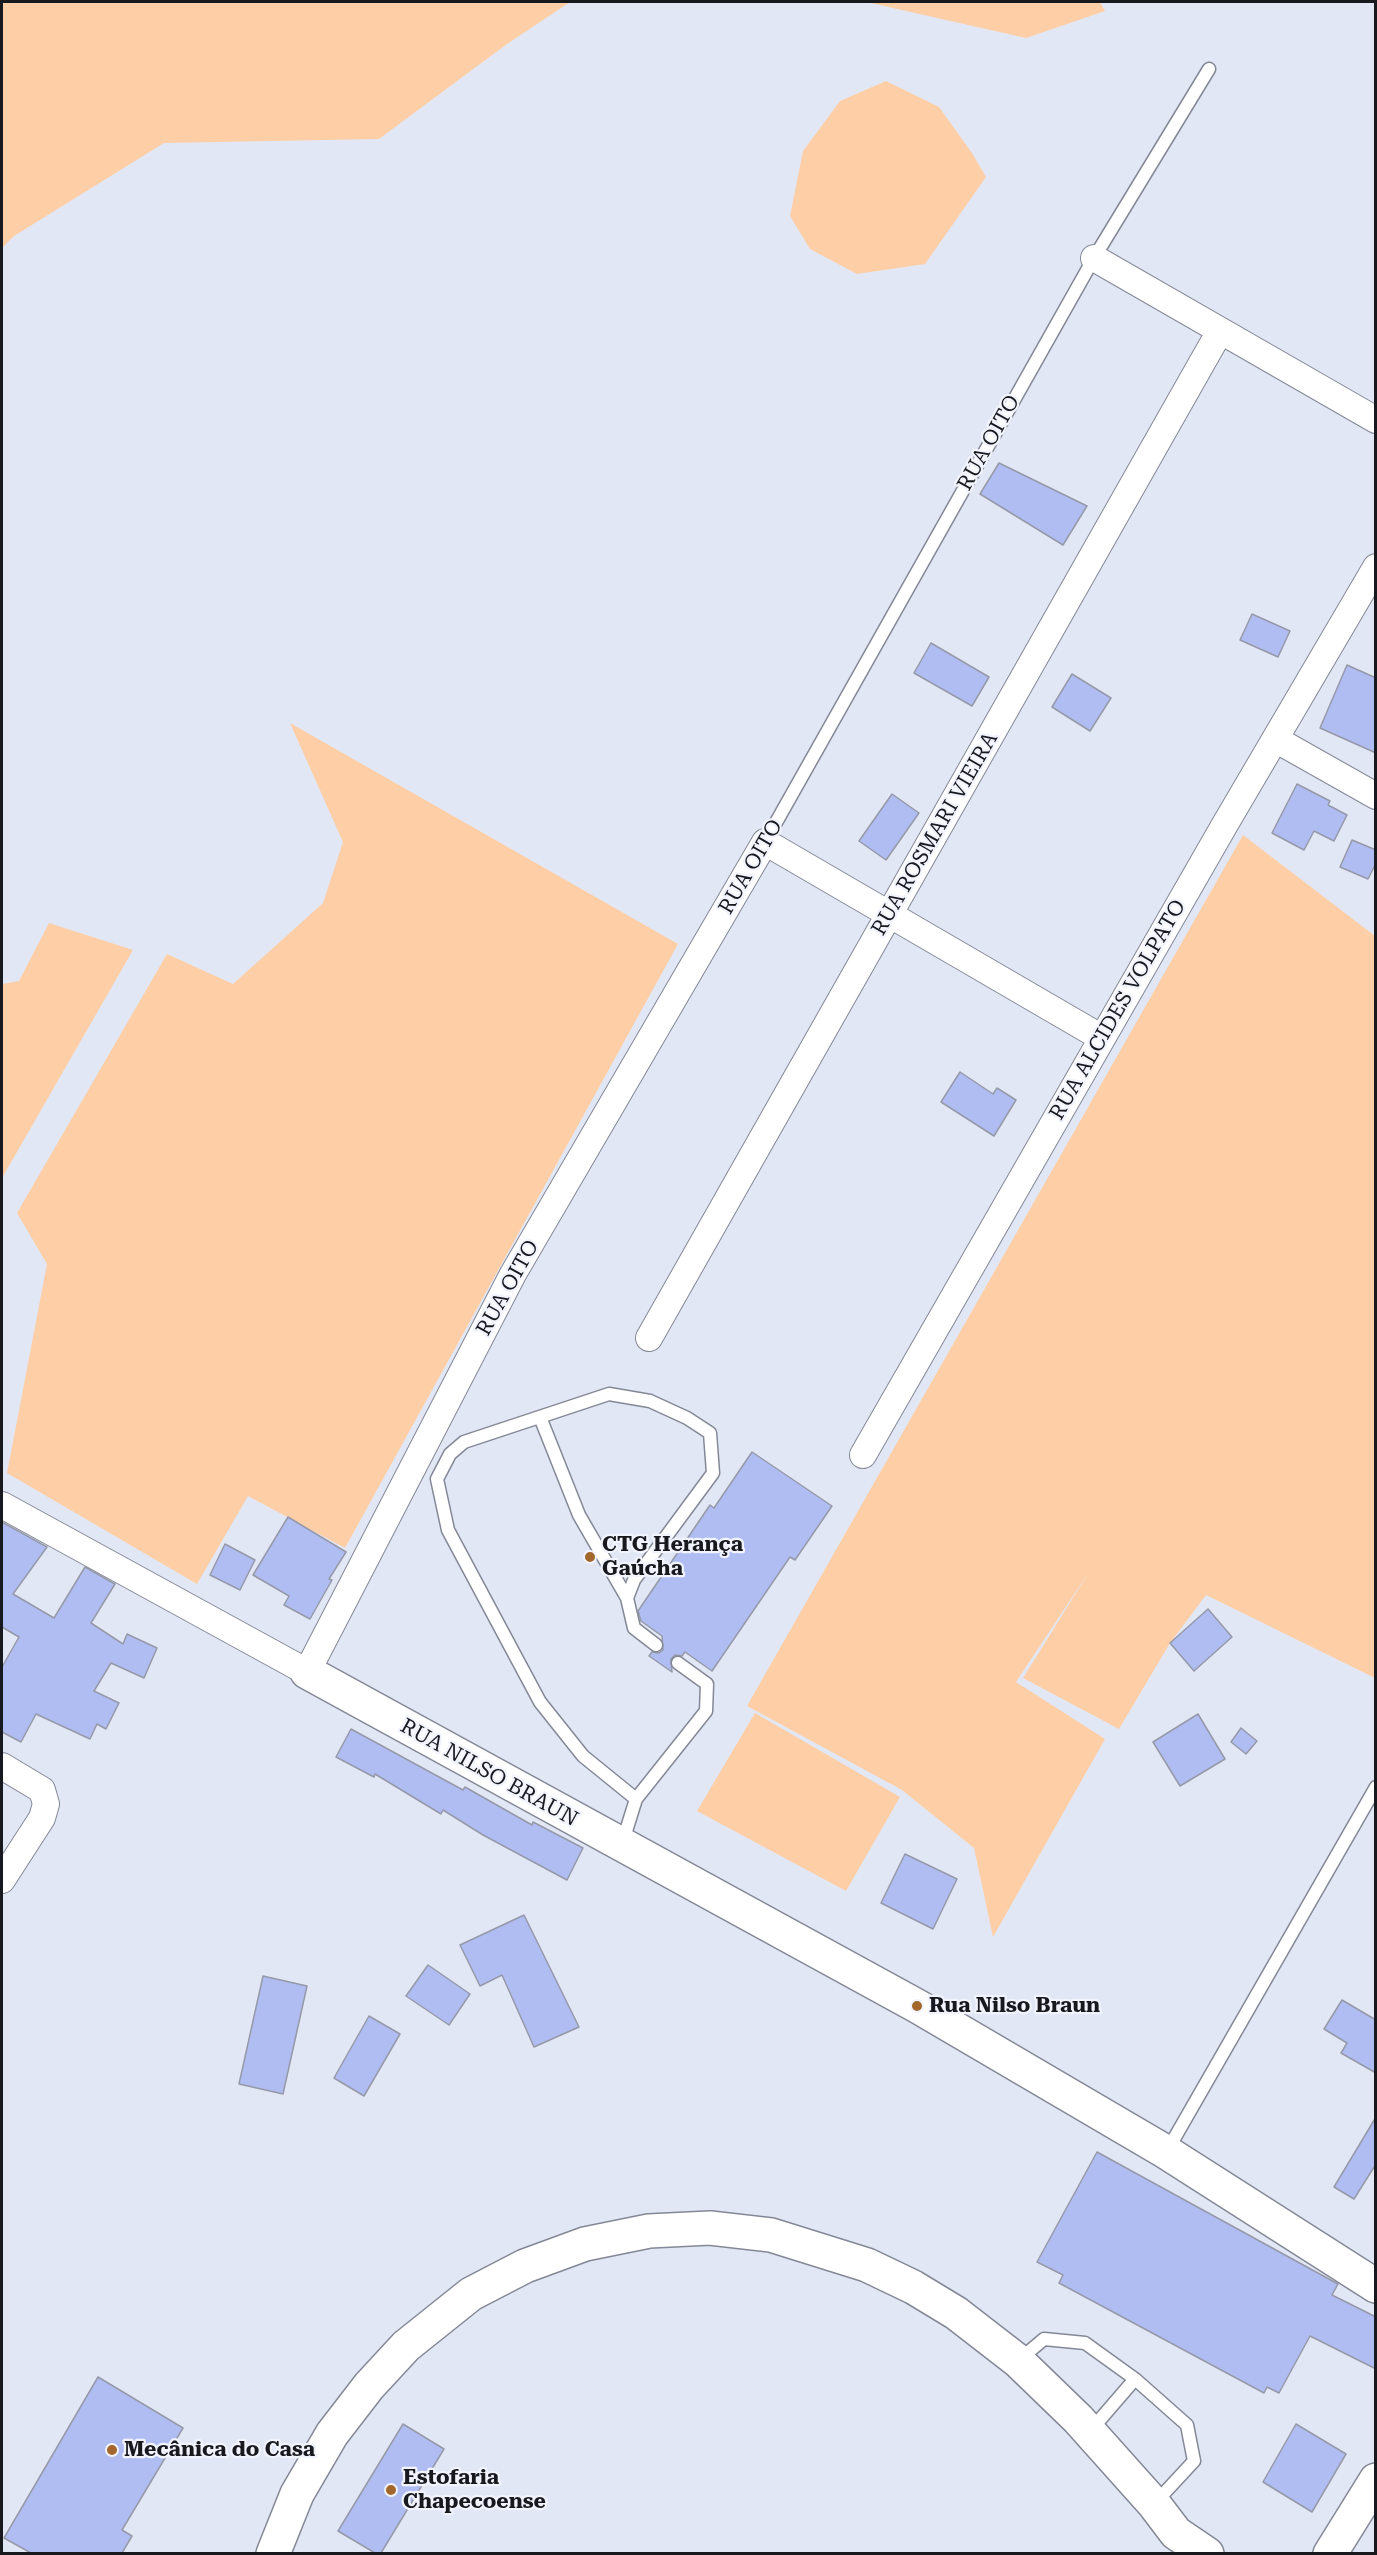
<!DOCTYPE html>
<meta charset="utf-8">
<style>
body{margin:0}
#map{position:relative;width:1377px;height:2555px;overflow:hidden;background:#e2e7f6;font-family:"Roboto Serif",serif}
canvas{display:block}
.frame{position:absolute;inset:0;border:3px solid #17191e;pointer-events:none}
</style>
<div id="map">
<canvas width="1377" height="2555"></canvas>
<div class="frame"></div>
</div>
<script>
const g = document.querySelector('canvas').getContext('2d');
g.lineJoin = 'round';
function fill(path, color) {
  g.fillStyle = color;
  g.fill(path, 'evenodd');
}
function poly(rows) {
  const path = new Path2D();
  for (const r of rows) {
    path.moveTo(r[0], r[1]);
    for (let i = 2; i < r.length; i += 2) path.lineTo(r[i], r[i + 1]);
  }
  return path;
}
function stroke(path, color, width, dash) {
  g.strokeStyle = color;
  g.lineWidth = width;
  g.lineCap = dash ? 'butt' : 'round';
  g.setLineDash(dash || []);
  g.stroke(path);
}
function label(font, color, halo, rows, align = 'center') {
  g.font = font + ' "Roboto Serif",serif';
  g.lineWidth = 4.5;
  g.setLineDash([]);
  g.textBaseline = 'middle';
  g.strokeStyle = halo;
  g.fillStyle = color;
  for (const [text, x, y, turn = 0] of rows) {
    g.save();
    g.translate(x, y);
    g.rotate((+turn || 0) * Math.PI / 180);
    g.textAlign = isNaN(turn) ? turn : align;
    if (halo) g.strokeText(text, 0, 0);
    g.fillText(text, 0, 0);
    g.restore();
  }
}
fill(poly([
 [2,2,570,2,507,44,379,139,164,143,14,236,2,248],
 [866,2,1100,2,1105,11,1026,38],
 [886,81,939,107,972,153,986,177,925,264,857,274,810,249,790,216,803,151,840,101],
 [290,723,678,944,345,1548,248,1496,197,1584,7,1473,47,1264,17,1213,167,954,233,984,323,903,343,842],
 [1243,835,1375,936,1375,1678,1206,1595,1170,1643,1119,1729,1023,1678,1089,1572,1016,1682,1105,1739,993,1937,974,1848,902,1790,747,1706],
 [49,923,133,950,2,1178,2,984,19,981],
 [755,1713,900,1797,846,1891,697,1811]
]), '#fecfa6');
const building = poly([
 [999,463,1087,506,1063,545,980,494,999,463],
 [1252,614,1290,631,1278,657,1240,640,1252,614],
 [931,643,989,677,972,706,914,673,931,643],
 [1347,665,1376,678,1376,753,1320,728,1347,665],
 [1072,674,1111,698,1090,731,1052,707,1072,674],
 [1297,784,1330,801,1328,805,1347,815,1334,841,1314,831,1304,850,1272,833,1297,784],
 [892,794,919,813,886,860,859,841,892,794],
 [1352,840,1376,850,1376,863,1368,879,1340,867,1352,840],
 [960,1072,993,1094,997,1088,1016,1100,994,1136,941,1102,960,1072],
 [752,1452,832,1506,795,1560,790,1557,712,1671,685,1652,682,1656,675,1655,671,1659,672,1672,649,1656,652,1652,659,1653,663,1650,662,1636,641,1621,638,1611,710,1505,714,1508,752,1452],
 [288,1517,346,1552,329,1579,332,1580,310,1619,284,1605,289,1596,253,1575,288,1517],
 [2,1522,47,1547,13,1594,54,1618,85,1567,115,1584,91,1623,123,1644,127,1634,157,1648,144,1678,111,1663,94,1691,119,1703,106,1729,97,1724,90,1739,36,1714,21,1742,2,1732,2,1667,19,1637,2,1627,2,1522],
 [225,1544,255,1560,240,1590,210,1575,225,1544],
 [1208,1609,1232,1637,1194,1671,1170,1643,1208,1609],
 [1198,1714,1225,1759,1180,1786,1153,1742,1198,1714],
 [1241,1728,1257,1741,1246,1754,1231,1742,1241,1728],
 [351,1729,463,1790,465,1787,532,1825,533,1822,583,1848,567,1880,483,1835,443,1810,441,1814,375,1774,374,1777,336,1757,351,1729],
 [905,1854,957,1879,933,1929,881,1903,905,1854],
 [524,1915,579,2027,534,2047,502,1975,480,1986,460,1945,524,1915],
 [428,1965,470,1994,449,2025,406,1996,428,1965],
 [263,1976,307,1986,283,2094,239,2084,263,1976],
 [1342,2000,1376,2020,1376,2073,1341,2053,1347,2043,1324,2029,1342,2000],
 [369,2016,400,2034,364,2096,334,2078,369,2016],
 [1376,2117,1376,2164,1354,2199,1334,2187,1376,2117],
 [1097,2152,1338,2284,1332,2295,1376,2317,1376,2369,1310,2336,1279,2393,1267,2387,1264,2393,1059,2283,1063,2275,1037,2262,1097,2152],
 [98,2377,183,2428,122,2530,132,2536,122,2553,31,2553,4,2538,98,2377],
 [403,2424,444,2449,381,2553,375,2553,338,2531,403,2424],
 [1296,2424,1346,2454,1312,2512,1263,2482,1296,2424]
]);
fill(building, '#b0bdf3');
stroke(building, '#9699a8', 1.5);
const lane = poly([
 [765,842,1094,258,1209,69],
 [540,1417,579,1515,627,1598],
 [636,1799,583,1756,540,1702,448,1530,437,1479,450,1454,464,1442,609,1394,650,1401,687,1418,710,1433,713,1473,634,1580,627,1598,634,1628,656,1645],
 [622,1844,636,1799,706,1711,707,1684,678,1663],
 [1167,2151,1376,1787],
 [1019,2360,1044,2339,1085,2343,1135,2379,1187,2425,1194,2461,1156,2502],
 [1091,2430,1135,2379]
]);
const street = poly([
 [1094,258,1376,420],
 [1275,739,1376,796],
 [649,1338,1220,331],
 [863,1455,1224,826,1376,567],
 [2,1505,307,1672,513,1274,765,842,1102,1038],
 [2,1766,42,1790,46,1804,42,1818,2,1880]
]);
const secondary = poly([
 [307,1672,917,2006,1166,2152,1376,2286],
 [1330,2554,1376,2480]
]);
const highway = poly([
 [273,2554,297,2494,332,2434,369,2386,406,2346,471,2294,525,2266,585,2244,649,2231,710,2228,771,2235,867,2265,913,2287,956,2313,1018,2361,1078,2419,1154,2504,1176,2533,1207,2554]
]);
stroke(lane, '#848896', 15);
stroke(street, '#848896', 28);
stroke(secondary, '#848896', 36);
stroke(highway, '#848896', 36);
stroke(lane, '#fff', 12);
stroke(street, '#fff', 26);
stroke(secondary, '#fff', 33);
stroke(highway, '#fff', 33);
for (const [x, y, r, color] of [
 [590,1557,6,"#a4672b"],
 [917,2006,6,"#a4672b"],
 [112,2450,6,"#a4672b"],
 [391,2490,6,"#a4672b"]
]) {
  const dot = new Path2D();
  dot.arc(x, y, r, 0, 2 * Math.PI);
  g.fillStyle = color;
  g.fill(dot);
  stroke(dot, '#f1f4fd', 2);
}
label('21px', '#17191e', '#f1f4fd', [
 ["RUA OITO",989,443,-61],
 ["RUA ROSMARI VIEIRA",935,834,-60],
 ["RUA OITO",751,867,-60],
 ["RUA ALCIDES VOLPATO",1118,1010,-60],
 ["RUA OITO",508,1288,-61],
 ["RUA NILSO BRAUN",489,1773,29]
]);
label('bold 21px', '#17191e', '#f1f4fd', [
 ["CTG Herança",602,1545],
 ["Gaúcha",602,1569],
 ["Rua Nilso Braun",929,2006],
 ["Mecânica do Casa",124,2450],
 ["Estofaria",403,2478],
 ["Chapecoense",403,2502]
], 'left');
</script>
